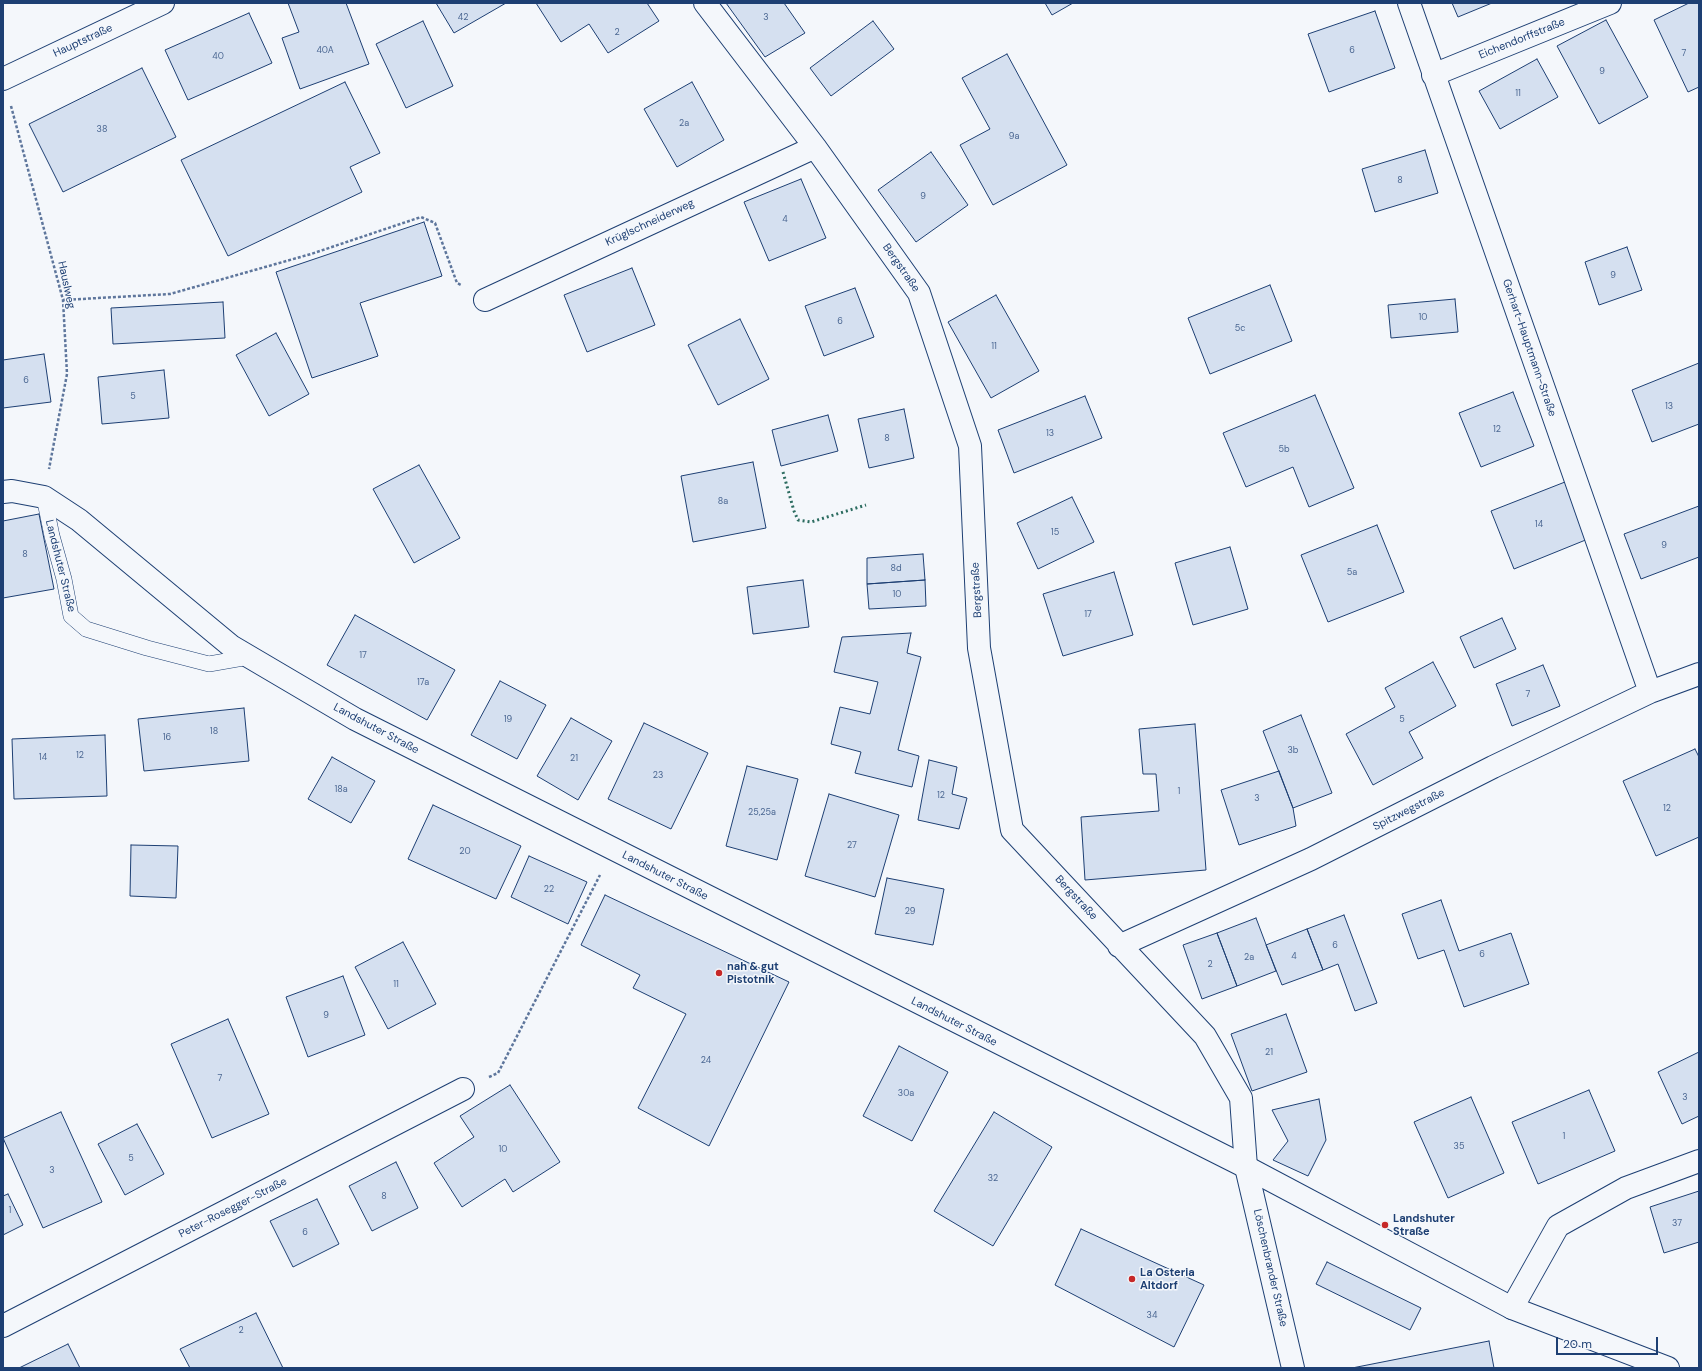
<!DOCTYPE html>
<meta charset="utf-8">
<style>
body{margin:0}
#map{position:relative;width:1702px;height:1371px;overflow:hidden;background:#f4f7fb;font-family:"DM Sans",sans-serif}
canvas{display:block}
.frame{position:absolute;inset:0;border:4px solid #1d3f73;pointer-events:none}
.scale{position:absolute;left:1556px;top:1337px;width:102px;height:18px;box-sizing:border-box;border:2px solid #1d3f73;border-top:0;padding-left:5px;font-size:12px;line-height:14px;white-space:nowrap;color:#1d3f73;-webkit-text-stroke:3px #f4f7fb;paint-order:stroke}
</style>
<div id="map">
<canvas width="1702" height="1371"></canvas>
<div class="frame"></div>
<div class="scale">20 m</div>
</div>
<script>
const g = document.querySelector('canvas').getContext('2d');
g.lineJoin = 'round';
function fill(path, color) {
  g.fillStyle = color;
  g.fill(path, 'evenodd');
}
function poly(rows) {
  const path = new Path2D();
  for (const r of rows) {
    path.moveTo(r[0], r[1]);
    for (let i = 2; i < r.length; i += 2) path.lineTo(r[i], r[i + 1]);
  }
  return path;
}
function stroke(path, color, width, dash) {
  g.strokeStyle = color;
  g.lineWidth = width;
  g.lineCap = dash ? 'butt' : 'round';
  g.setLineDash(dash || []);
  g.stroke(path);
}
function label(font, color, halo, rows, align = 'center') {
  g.font = font + ' "DM Sans",sans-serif';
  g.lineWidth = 3;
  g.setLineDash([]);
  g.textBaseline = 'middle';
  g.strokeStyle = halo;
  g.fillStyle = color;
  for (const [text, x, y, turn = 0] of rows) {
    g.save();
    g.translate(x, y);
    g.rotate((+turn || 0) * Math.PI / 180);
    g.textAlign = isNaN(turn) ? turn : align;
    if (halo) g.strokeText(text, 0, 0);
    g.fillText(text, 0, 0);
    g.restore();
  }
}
const building = poly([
 [288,3,346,3,369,64,300,89,282,38,299,32,288,3],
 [436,3,506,3,454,33,436,3],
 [536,3,647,3,659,21,608,53,589,24,561,42,536,3],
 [726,3,784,3,805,33,765,57,726,3],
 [1045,3,1073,3,1052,15,1045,3],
 [1452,3,1492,3,1458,17,1452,3],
 [1689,3,1699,3,1699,87,1688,92,1654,20,1689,3],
 [1375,11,1395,68,1329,92,1308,34,1375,11],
 [249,13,272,63,188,100,165,50,249,13],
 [1606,20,1648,97,1599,124,1557,46,1606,20],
 [423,21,453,86,406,108,376,44,423,21],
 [873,21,894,49,831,96,810,68,873,21],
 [1007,54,1067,165,993,205,960,145,990,129,962,78,1007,54],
 [1537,59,1558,97,1500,129,1479,91,1537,59],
 [142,68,176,137,63,192,29,124,142,68],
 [345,82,380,153,350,167,362,192,228,256,181,160,345,82],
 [692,82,724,140,677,167,644,109,692,82],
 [1425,150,1438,193,1375,212,1362,169,1425,150],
 [931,152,968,205,916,242,878,190,931,152],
 [801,179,826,238,769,261,744,202,801,179],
 [424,222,442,276,360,303,378,356,312,378,276,272,424,222],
 [1627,247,1642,290,1599,305,1585,262,1627,247],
 [632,268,655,325,587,352,564,295,632,268],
 [1270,285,1292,341,1210,374,1188,318,1270,285],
 [855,288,874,337,824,356,805,306,855,288],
 [996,295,1039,371,991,398,948,322,996,295],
 [1455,299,1458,332,1391,338,1388,305,1455,299],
 [223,302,225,338,113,344,111,308,223,302],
 [740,319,769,379,718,405,688,345,740,319],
 [276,333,309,394,269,416,236,355,276,333],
 [44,354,51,402,3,408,3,360,44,354],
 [1699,363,1699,424,1652,442,1632,390,1699,363],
 [164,370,169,418,102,424,98,377,164,370],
 [1513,392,1534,446,1481,467,1459,413,1513,392],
 [1315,395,1354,488,1309,507,1293,467,1246,487,1223,433,1315,395],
 [1085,396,1102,438,1014,473,998,430,1085,396],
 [904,409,914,458,869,468,858,419,904,409],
 [828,415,838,451,781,466,772,430,828,415],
 [753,462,766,528,693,542,681,476,753,462],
 [419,465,460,538,414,563,373,489,419,465],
 [1565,482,1588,539,1514,569,1491,511,1565,482],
 [1072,497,1094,542,1038,569,1017,523,1072,497],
 [1699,506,1699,557,1641,579,1624,534,1699,506],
 [39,514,54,589,3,598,3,521,39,514],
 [1377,525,1404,592,1328,622,1301,555,1377,525],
 [1230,547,1248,609,1193,625,1175,563,1230,547],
 [923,554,925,580,867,584,867,558,923,554],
 [1114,572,1133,635,1063,656,1043,594,1114,572],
 [803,580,809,627,753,634,747,587,803,580],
 [925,580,926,606,869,609,867,584,925,580],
 [355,615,455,670,427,720,327,665,355,615],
 [1502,618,1516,649,1474,668,1460,637,1502,618],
 [911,633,907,653,921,657,898,750,919,756,912,787,855,773,861,752,831,744,840,707,870,714,878,682,834,672,842,637,911,633],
 [1433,662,1456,706,1409,732,1423,758,1373,785,1346,734,1395,707,1385,688,1433,662],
 [1543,665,1560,706,1512,726,1496,684,1543,665],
 [500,681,546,705,517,759,471,735,500,681],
 [244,708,249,761,144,771,138,719,244,708],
 [1301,715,1332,793,1293,808,1263,731,1301,715],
 [571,718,612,741,578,800,537,776,571,718],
 [644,723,708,753,671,829,608,799,644,723],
 [1195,724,1206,870,1085,880,1081,817,1159,811,1156,774,1143,774,1139,729,1195,724],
 [105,735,107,796,14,799,12,739,105,735],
 [1695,749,1699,757,1699,837,1656,856,1623,781,1695,749],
 [332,757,375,781,351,823,308,799,332,757],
 [929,760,957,767,952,794,967,798,959,829,918,820,929,760],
 [747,766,798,779,777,860,726,846,747,766],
 [1279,771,1293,808,1296,826,1239,845,1221,790,1279,771],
 [829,794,899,815,875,897,805,876,829,794],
 [433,805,521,846,496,899,408,859,433,805],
 [131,845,178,846,176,898,130,896,131,845],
 [529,856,587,882,568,924,511,897,529,856],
 [887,878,944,889,933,945,875,934,887,878],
 [605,895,789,982,709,1146,638,1108,686,1014,633,988,640,975,581,945,605,895],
 [1441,900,1459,951,1511,933,1529,984,1464,1007,1444,950,1418,959,1402,914,1441,900],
 [1344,915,1377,1003,1355,1011,1338,964,1323,970,1307,929,1344,915],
 [1256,918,1276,971,1237,986,1217,933,1256,918],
 [1307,929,1323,970,1282,985,1266,945,1307,929],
 [1217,933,1237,986,1202,999,1183,945,1217,933],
 [403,942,436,1004,388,1029,355,967,403,942],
 [343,976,365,1035,308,1057,286,997,343,976],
 [1286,1014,1307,1072,1252,1091,1231,1034,1286,1014],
 [228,1019,269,1114,212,1138,171,1044,228,1019],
 [899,1046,948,1072,912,1141,863,1116,899,1046],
 [1699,1052,1699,1116,1682,1124,1658,1072,1699,1052],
 [510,1085,560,1162,513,1192,505,1179,462,1207,434,1163,474,1137,460,1116,510,1085],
 [1589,1090,1615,1151,1538,1184,1512,1122,1589,1090],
 [1471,1097,1504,1173,1448,1198,1414,1122,1471,1097],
 [1319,1099,1326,1140,1308,1176,1273,1160,1288,1141,1272,1110,1319,1099],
 [61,1112,102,1202,43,1228,3,1138,61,1112],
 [994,1112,1052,1147,993,1246,934,1211,994,1112],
 [137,1124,164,1174,125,1195,98,1144,137,1124],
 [396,1162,418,1208,372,1231,349,1186,396,1162],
 [1699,1191,1699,1242,1664,1253,1650,1207,1699,1191],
 [8,1194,23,1225,3,1235,3,1196,8,1194],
 [317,1199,339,1244,293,1267,270,1221,317,1199],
 [1081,1229,1204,1285,1174,1347,1055,1285,1081,1229],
 [1327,1262,1421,1308,1410,1330,1316,1284,1327,1262],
 [256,1313,283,1368,190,1368,180,1349,256,1313],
 [1489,1341,1494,1368,1352,1368,1489,1341],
 [68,1344,80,1368,19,1368,68,1344]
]);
fill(building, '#d5e0f0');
stroke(building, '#1d3f73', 1);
const service = poly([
 [44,497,52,536,64,579,71,616,86,629,147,648,209,664,249,657]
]);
const minor = poly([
 [705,3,815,147,919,293,970,446,979,648,1012,830,1205,1036,1241,1098,1246,1167,1293,1368],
 [1409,3,1650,692],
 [1433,75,1610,3],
 [485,300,815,147],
 [1119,946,1311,859,1493,767,1650,692,1699,674],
 [1512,1308,1558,1226,1626,1188,1699,1161],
 [3,1326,463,1089]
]);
const tertiary = poly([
 [3,79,163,3],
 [3,492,12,491,44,497,79,520,231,646,355,719,1246,1167,1512,1308,1668,1368]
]);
stroke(service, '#1d3f73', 16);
stroke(minor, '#1d3f73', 24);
stroke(tertiary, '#1d3f73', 24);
stroke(poly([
 [11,106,63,300,67,374,49,469],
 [63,300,170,294,311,254,421,217,435,223,457,283,461,285],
 [489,1077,498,1073,600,875]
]), '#5e769c', 2.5, [3, 2]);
stroke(service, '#f4f7fb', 15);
stroke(minor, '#f4f7fb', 22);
stroke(tertiary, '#f4f7fb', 22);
stroke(poly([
 [783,472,794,511,798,520,811,522,866,505]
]), '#2c6c60', 3, [2, 3]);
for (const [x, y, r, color] of [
 [719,973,4,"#c62828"],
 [1385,1225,4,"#c62828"],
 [1132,1279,4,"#c62828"]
]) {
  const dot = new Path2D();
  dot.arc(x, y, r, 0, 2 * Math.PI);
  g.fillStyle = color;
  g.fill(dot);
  stroke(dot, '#f4f7fb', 1.5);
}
label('9px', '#4b6792', null, [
 ["42",463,18],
 ["3",766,18],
 ["2",617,33],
 ["40A",325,51],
 ["6",1352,51],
 ["7",1684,54],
 ["40",218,57],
 ["9",1602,72],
 ["11",1518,94],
 ["2a",684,124],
 ["38",102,130],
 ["9a",1014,137],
 ["8",1400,181],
 ["9",923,197],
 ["4",785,220],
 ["9",1613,276],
 ["10",1423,318],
 ["6",840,322],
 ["5c",1240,329],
 ["11",994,347],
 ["6",26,381],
 ["5",133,397],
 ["13",1669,407],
 ["12",1497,430],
 ["13",1050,434],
 ["8",887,439],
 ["5b",1284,450],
 ["8a",723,502],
 ["14",1539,525],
 ["15",1055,533],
 ["9",1664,546],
 ["8",25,555],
 ["8d",896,569],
 ["5a",1352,573],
 ["10",897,595],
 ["17",1088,615],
 ["17",363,656],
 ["17a",423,683],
 ["7",1528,695],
 ["19",508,720],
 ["5",1402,720],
 ["18",214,732],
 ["16",167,738],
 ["3b",1293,751],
 ["12",80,756],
 ["14",43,758],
 ["21",574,759],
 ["23",658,776],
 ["18a",341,790],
 ["1",1179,792],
 ["12",941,796],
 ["3",1257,799],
 ["12",1667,809],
 ["25,25a",762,813],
 ["27",852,846],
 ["20",465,852],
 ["22",549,890],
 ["29",910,912],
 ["6",1335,946],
 ["6",1482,955],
 ["4",1294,957],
 ["2a",1249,958],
 ["2",1210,965],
 ["11",396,985],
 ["9",326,1016],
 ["21",1269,1053],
 ["24",706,1061],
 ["7",220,1079],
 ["30a",906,1094],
 ["3",1685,1098],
 ["1",1564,1137],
 ["35",1459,1147],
 ["10",503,1150],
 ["5",131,1159],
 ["3",52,1171],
 ["32",993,1179],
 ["8",384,1197],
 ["1",10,1211],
 ["37",1677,1224],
 ["6",305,1233],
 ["34",1152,1316],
 ["2",241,1331]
]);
label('11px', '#1d3f73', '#f4f7fb', [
 ["Eichendorffstraße",1522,39,-22],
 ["Hauptstraße",83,41,-25],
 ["Krüglschneiderweg",650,223,-25],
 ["Bergstraße",901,268,55],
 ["Hauslweg",66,285,78],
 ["Gerhart-Hauptmann-Straße",1529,348,71],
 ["Landshuter Straße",60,566,76],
 ["Bergstraße",977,590,-93],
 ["Landshuter Straße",376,729,28],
 ["Spitzwegstraße",1409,810,-27],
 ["Landshuter Straße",665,876,27],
 ["Bergstraße",1076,898,47],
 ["Landshuter Straße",954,1022,27],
 ["Peter-Rosegger-Straße",233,1208,-27],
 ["Löschenbrander Straße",1270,1268,77]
]);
label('bold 11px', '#1d3f73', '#f4f7fb', [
 ["nah & gut",727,967],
 ["Pistotnik",727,980],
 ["Landshuter",1393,1219],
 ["Straße",1393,1232],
 ["La Osteria",1140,1273],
 ["Altdorf",1140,1286]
], 'left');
</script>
